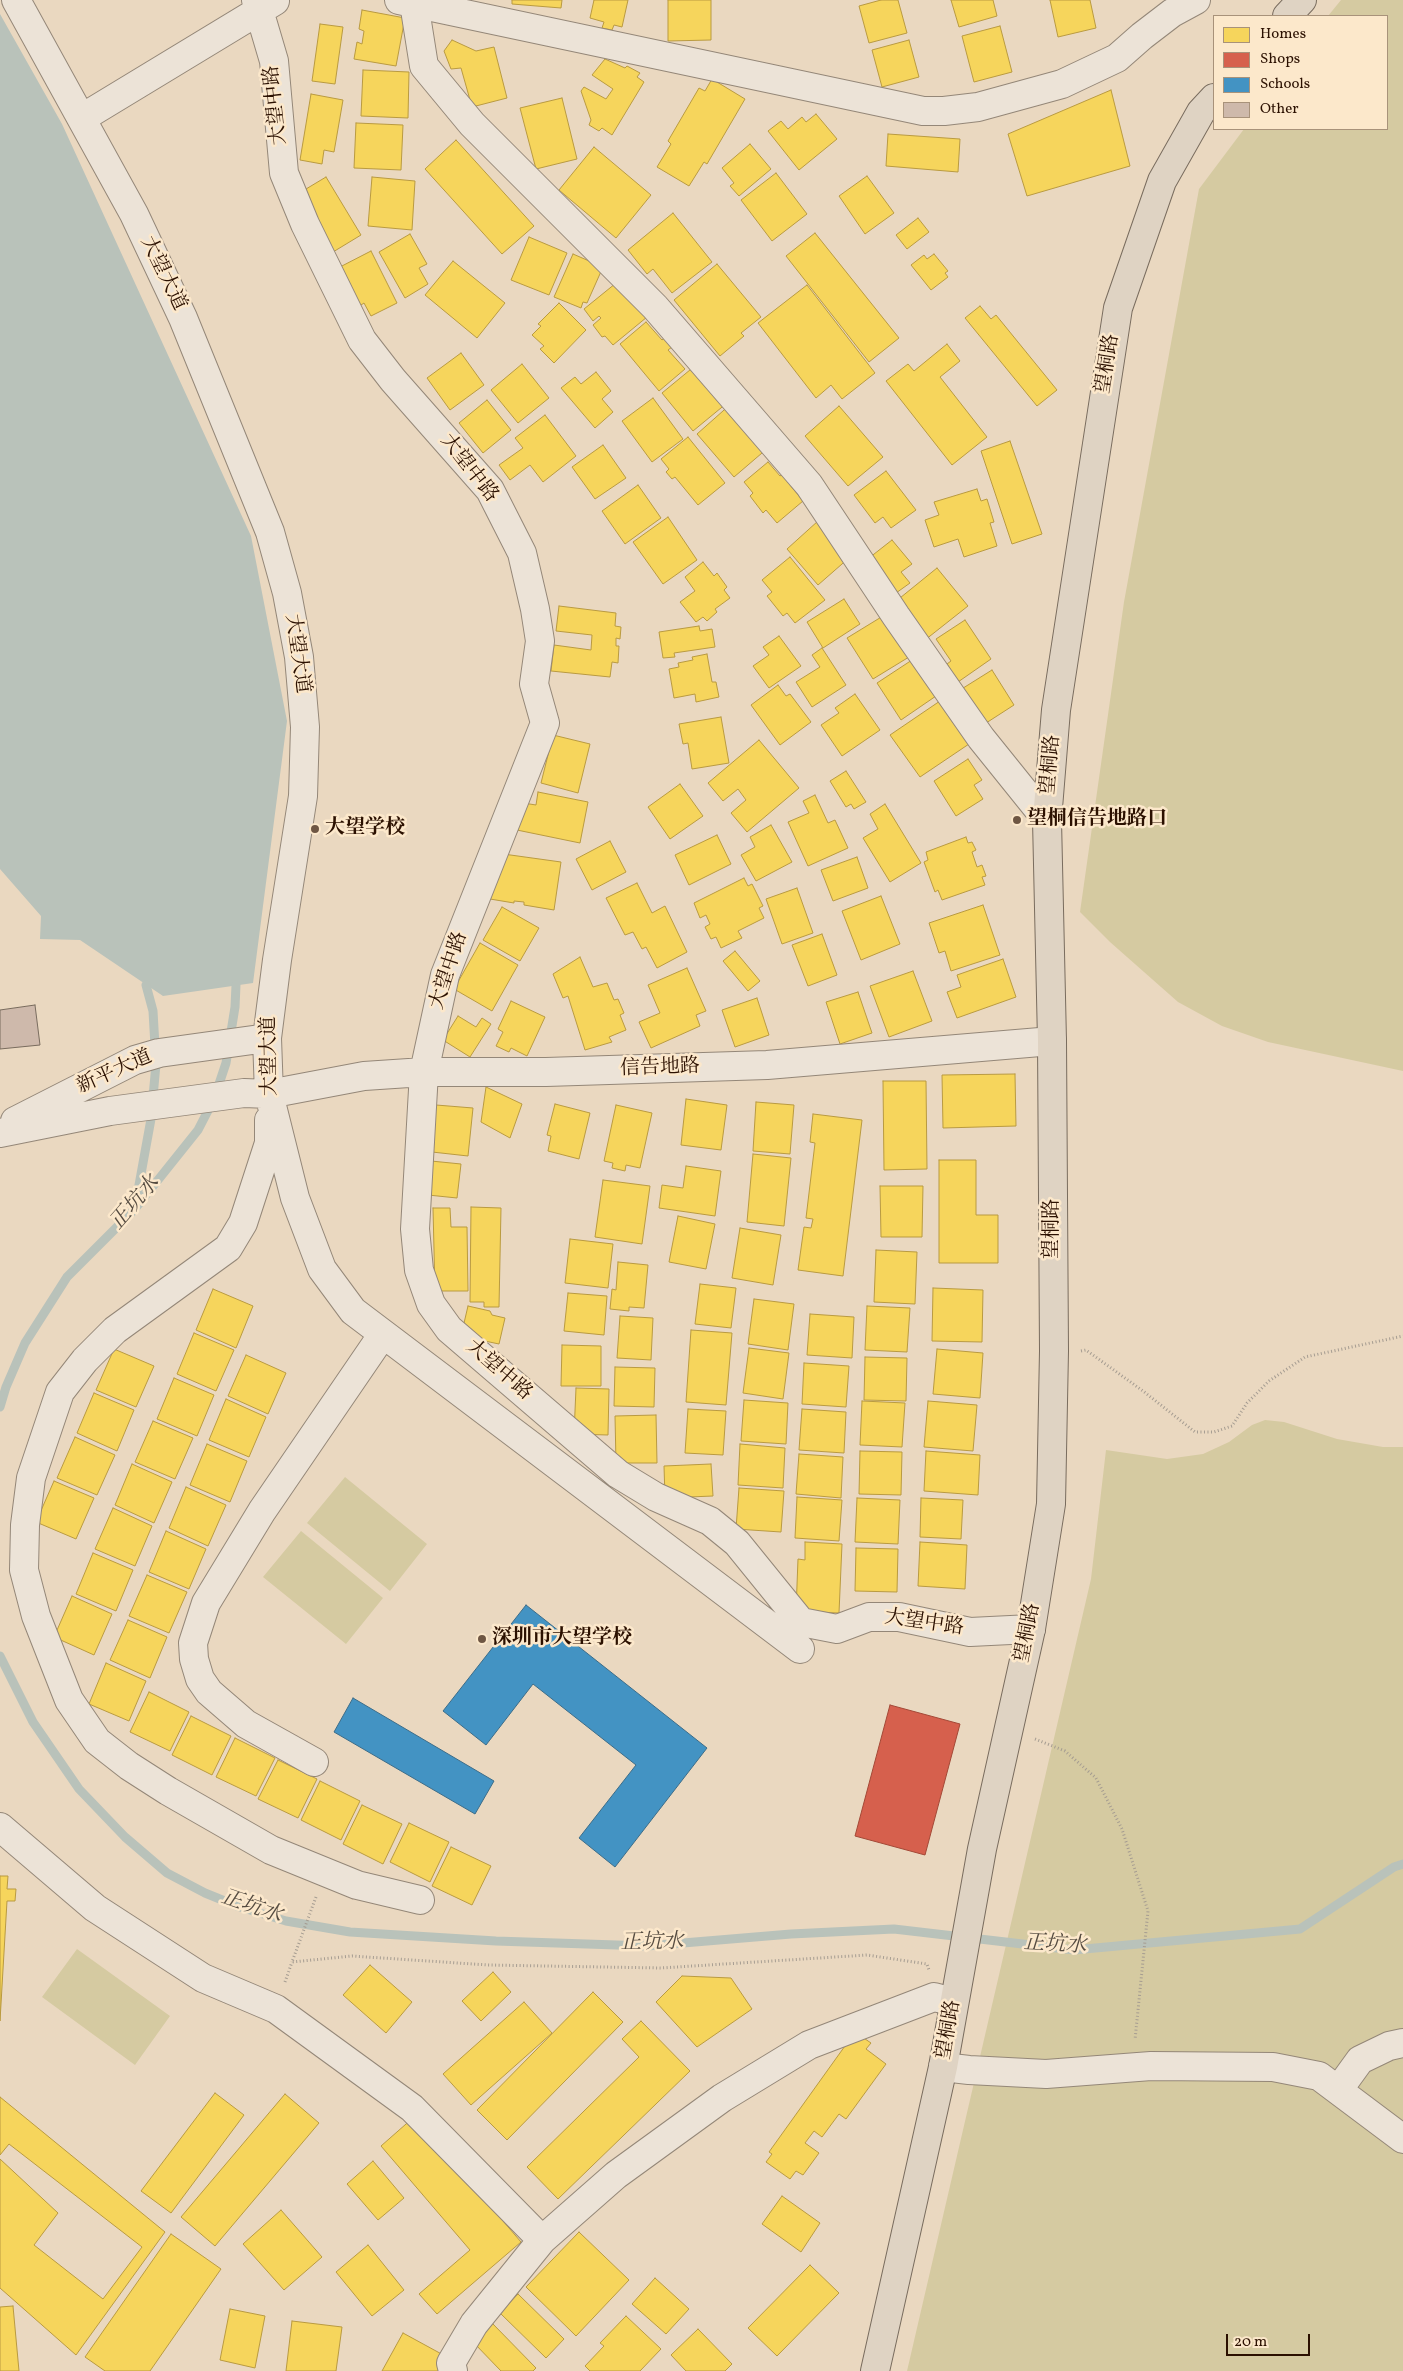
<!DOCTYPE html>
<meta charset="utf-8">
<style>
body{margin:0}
#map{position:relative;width:1403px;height:2371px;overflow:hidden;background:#ead8c0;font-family:Vollkorn,serif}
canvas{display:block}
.legend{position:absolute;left:1213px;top:15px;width:175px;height:115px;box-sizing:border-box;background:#fce8cb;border:1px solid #a8927a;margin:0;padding:6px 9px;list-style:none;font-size:15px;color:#2b1000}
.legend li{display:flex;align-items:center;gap:10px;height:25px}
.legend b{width:25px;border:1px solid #a8927a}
.scale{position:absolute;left:1226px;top:2334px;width:84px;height:22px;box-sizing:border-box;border:2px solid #2b1000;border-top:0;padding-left:6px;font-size:15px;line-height:18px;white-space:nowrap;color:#2b1000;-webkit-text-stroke:4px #fce8cb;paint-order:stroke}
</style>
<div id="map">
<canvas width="1403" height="2371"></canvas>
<ul class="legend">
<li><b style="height:14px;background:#f6d55c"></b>Homes</li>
<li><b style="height:14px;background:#d6604d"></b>Shops</li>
<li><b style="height:14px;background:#4393c3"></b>Schools</li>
<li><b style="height:14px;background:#ceb9ab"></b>Other</li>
</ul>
<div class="scale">20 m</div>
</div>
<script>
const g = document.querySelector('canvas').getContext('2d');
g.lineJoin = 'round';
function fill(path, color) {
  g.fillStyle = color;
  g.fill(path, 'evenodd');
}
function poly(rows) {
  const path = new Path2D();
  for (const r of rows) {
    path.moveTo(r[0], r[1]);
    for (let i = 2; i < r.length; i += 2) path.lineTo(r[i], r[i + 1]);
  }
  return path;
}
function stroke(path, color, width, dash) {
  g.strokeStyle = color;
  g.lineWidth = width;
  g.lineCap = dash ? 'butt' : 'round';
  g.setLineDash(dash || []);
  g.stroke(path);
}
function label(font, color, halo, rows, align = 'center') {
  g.font = font + ' Vollkorn,"Noto Serif SC",serif';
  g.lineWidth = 5;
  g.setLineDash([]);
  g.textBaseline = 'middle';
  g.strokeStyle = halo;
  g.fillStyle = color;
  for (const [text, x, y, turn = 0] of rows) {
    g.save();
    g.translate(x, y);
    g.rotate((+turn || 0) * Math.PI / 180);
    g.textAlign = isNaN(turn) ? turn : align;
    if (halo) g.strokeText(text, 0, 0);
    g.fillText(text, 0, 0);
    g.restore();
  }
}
fill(poly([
 [1341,0,1403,0,1403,1071,1268,1042,1222,1026,1178,1002,1110,942,1080,912,1124,602,1199,189,1244,129,1387,129,1387,16,1328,16],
 [1265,1420,1284,1422,1337,1439,1383,1447,1403,1447,1403,2371,907,2371,1091,1579,1106,1450,1167,1459,1203,1454,1229,1442,1252,1425],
 [345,1477,427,1544,390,1591,307,1523],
 [301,1531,383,1598,346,1644,263,1577],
 [77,1949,170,2016,135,2065,42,1997]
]), '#d5caa1');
fill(poly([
 [0,14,62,124,251,536,287,721,253,983,163,996,80,940,40,939,41,916,0,869]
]), '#b9c2ba');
const homes = poly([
 [512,0,562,0,561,8,512,4,512,0],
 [594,0,628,0,622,27,614,25,612,30,602,28,604,22,590,18,594,0],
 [668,0,711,0,711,40,668,41,668,0],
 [881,0,898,0,907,33,869,43,859,6,881,0],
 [951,0,993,0,997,16,959,27,951,0],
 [1050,0,1090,0,1096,28,1058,37,1050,0],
 [362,10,405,18,396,66,354,59,357,42,362,44,364,31,359,29,362,10],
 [320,24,343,27,335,84,312,81,320,24],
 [1000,26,1012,72,974,82,962,36,1000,26],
 [452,40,476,51,494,47,507,98,472,107,461,68,451,69,444,51,452,40],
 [909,40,919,77,882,87,872,50,909,40],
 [605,59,625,68,627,66,640,73,637,77,644,82,612,135,602,128,599,131,589,125,591,120,581,91,584,87,606,99,613,89,592,75,605,59],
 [363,70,409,72,408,118,361,116,363,70],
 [712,79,745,99,707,164,704,162,689,186,657,167,671,144,668,141,699,88,705,91,712,79],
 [1111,90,1130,166,1027,196,1008,134,1111,90],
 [311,94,343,100,334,152,324,150,322,164,300,160,311,94],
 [562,98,577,159,536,169,520,108,562,98],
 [816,114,837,139,799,170,768,131,781,121,788,129,802,117,806,122,816,114],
 [356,123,403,125,401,170,354,168,356,123],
 [888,134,960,139,958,172,886,166,888,134],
 [456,140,534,226,502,254,425,169,456,140],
 [750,144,771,169,739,196,730,186,734,183,722,168,750,144],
 [594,147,651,195,616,238,559,190,594,147],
 [776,173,807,214,772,241,741,200,776,173],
 [867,176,894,213,865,234,839,196,867,176],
 [326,177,361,235,333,252,301,192,326,177],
 [372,177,415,181,412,230,368,226,372,177],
 [673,213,712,262,672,293,653,269,647,274,628,250,673,213],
 [918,218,929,232,907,249,896,235,918,218],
 [815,233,899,338,869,362,786,256,815,233],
 [410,234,427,264,419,268,428,284,405,298,379,252,410,234],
 [529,237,567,253,549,295,511,280,529,237],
 [371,251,397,303,371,316,364,303,358,307,338,268,371,251],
 [573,254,603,267,587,303,583,302,581,308,554,297,573,254],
 [934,254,948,271,945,273,948,277,931,290,911,265,924,255,927,259,934,254],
 [453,261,505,303,477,338,425,295,453,261],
 [717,264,761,317,741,333,744,336,720,356,674,300,717,264],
 [621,279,647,317,613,345,605,336,602,337,593,325,601,318,599,316,593,321,584,309,621,279],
 [807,285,875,373,842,399,831,385,816,398,758,323,807,285],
 [559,303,586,330,554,363,540,349,544,346,532,335,541,326,538,324,559,303],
 [980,306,991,319,996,315,1057,390,1037,406,965,318,980,306],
 [646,322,662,340,668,335,676,344,668,350,685,369,659,391,620,344,646,322],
 [947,344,960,361,940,377,987,437,952,465,886,381,908,364,914,371,947,344],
 [461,353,484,385,450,410,427,378,461,353],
 [522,364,549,398,518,423,491,390,522,364],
 [696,365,727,403,693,431,662,393,696,365],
 [596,372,611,391,602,399,613,412,595,428,561,388,575,377,581,384,596,372],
 [653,398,683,439,652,462,622,421,653,398],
 [487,400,511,430,483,453,459,423,487,400],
 [732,403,769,447,734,477,697,434,732,403],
 [839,406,883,457,848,486,805,436,839,406],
 [545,415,576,456,543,482,530,465,510,480,499,465,523,448,515,438,545,415],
 [688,437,725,483,698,505,675,477,672,479,666,472,669,469,661,459,688,437],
 [1010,441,1042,534,1012,544,981,451,1010,441],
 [603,445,626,478,595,499,572,467,603,445],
 [768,462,780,476,788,470,796,479,790,485,803,501,777,523,766,510,763,513,750,496,753,493,744,482,768,462],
 [886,471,916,510,891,528,883,517,875,523,854,495,886,471],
 [638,485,661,518,625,544,602,511,638,485],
 [977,489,981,501,987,499,994,522,990,523,997,546,964,557,958,539,934,547,925,520,939,515,934,502,977,489],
 [668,517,697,560,663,584,633,542,668,517],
 [818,521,850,557,818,585,787,549,818,521],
 [892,540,912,564,901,572,910,583,896,593,869,558,892,540],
 [790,557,825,600,795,623,787,613,783,616,767,596,772,592,762,580,790,557],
 [703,562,714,576,717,573,727,587,724,590,730,598,715,609,717,612,707,621,703,617,696,622,680,602,695,591,685,577,703,562],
 [937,568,968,606,925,640,895,602,937,568],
 [844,599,860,624,823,648,807,622,844,599],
 [559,606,616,613,615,626,621,627,620,639,616,638,616,646,619,646,618,663,612,662,610,677,551,671,554,645,591,650,592,635,556,631,559,606],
 [883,616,909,657,873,679,847,638,883,616],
 [965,620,991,659,958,682,947,664,951,661,936,639,965,620],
 [699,626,700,631,712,629,715,647,674,653,675,657,663,658,659,632,699,626],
 [779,636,801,666,769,688,753,666,769,655,763,647,779,636],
 [822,648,846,685,812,707,796,682,820,667,812,655,822,648],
 [707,654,712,682,716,682,719,697,696,702,695,694,674,698,669,669,679,667,678,663,693,660,692,657,707,654],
 [912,660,936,696,901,720,877,683,912,660],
 [992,670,1014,705,983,725,960,690,992,670],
 [778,685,786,696,790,694,811,722,780,745,751,705,778,685],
 [855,694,880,730,842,756,821,725,839,713,835,708,855,694],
 [940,701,969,744,920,777,890,735,940,701],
 [721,717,729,763,692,769,688,743,683,744,679,724,721,717],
 [553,735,590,744,578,793,541,783,553,735],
 [759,740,799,788,747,832,731,813,746,800,738,789,723,801,708,783,759,740],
 [968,759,982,780,974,785,983,799,956,816,934,781,968,759],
 [846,771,866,802,854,809,851,804,846,807,830,781,846,771],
 [680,784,703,816,670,839,648,807,680,784],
 [538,792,588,802,580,843,512,829,517,802,536,805,538,792],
 [815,795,828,823,835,820,848,848,808,866,788,822,809,813,803,801,815,795],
 [885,804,921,863,890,882,863,838,878,829,870,814,885,804],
 [771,825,792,862,756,881,741,855,755,847,750,837,771,825],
 [717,835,731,864,689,885,675,855,717,835],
 [966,837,968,843,972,842,976,850,972,852,977,867,982,865,986,876,982,877,985,885,942,900,938,890,935,892,924,862,928,860,926,852,966,837],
 [610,841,626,872,592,890,576,859,610,841],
 [496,853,561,862,554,910,524,905,524,902,514,901,514,903,490,899,496,853],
 [857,857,868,888,833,901,821,870,857,857],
 [744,878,748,886,752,884,763,906,759,908,764,918,738,931,742,938,721,948,716,937,711,939,705,927,710,924,706,915,700,918,694,903,744,878],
 [637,883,652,913,665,906,687,952,657,968,646,947,642,949,633,932,625,935,606,898,637,883],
 [797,888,813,933,782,944,766,899,797,888],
 [881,896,900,944,861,960,842,911,881,896],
 [983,905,1000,955,951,971,945,951,939,953,929,923,983,905],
 [502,907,539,928,520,961,483,940,502,907],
 [822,934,837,975,808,986,792,945,822,934],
 [480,943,518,965,492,1011,454,989,480,943],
 [735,951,760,981,748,991,723,961,735,951],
 [580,957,593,987,607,983,614,1000,618,999,624,1013,620,1015,626,1030,609,1037,612,1042,585,1050,568,996,563,998,553,974,580,957],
 [1003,959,1016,997,957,1018,947,992,961,987,957,975,1003,959],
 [687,968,706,1011,696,1015,700,1026,651,1048,639,1022,660,1013,648,985,687,968],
 [913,971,932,1021,889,1037,870,986,913,971],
 [858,992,872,1033,840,1044,826,1002,858,992],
 [757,998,769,1035,735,1047,722,1010,757,998],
 [511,1001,545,1017,527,1056,511,1048,509,1052,496,1046,503,1032,498,1029,511,1001],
 [458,1016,476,1027,482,1018,491,1024,470,1057,443,1040,458,1016],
 [1015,1074,1016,1126,943,1128,942,1075,1015,1074],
 [883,1081,926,1081,927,1169,884,1170,883,1081],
 [486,1087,522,1104,510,1138,481,1122,486,1087],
 [686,1099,727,1105,721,1150,681,1145,686,1099],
 [756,1102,794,1105,790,1154,753,1151,756,1102],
 [555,1104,590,1113,579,1159,548,1151,551,1136,547,1135,555,1104],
 [436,1105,473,1108,468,1156,432,1152,436,1105],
 [616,1105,652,1113,640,1168,626,1165,625,1171,612,1168,613,1163,604,1161,616,1105],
 [813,1114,862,1120,843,1276,798,1270,804,1227,811,1228,813,1219,806,1218,815,1143,810,1142,813,1114],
 [753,1154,791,1158,784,1226,747,1222,753,1154],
 [939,1160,976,1160,976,1215,998,1215,998,1263,939,1263,939,1160],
 [431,1161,461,1164,457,1198,428,1195,431,1161],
 [686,1166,721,1171,715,1216,659,1208,662,1185,683,1188,686,1166],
 [603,1180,650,1186,642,1244,595,1237,603,1180],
 [880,1186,923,1186,922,1237,881,1237,880,1186],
 [471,1207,501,1208,499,1307,484,1307,484,1302,470,1302,471,1207],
 [433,1208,450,1208,451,1227,467,1227,468,1291,435,1291,433,1208],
 [678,1216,715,1224,706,1269,669,1262,678,1216],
 [740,1228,781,1235,773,1285,732,1278,740,1228],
 [570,1239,613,1244,608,1288,565,1283,570,1239],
 [876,1250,917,1252,915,1304,874,1302,876,1250],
 [618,1262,648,1265,644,1308,629,1307,629,1311,610,1309,612,1289,616,1290,618,1262],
 [700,1284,736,1288,731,1328,695,1324,700,1284],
 [933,1288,983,1290,982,1342,932,1341,933,1288],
 [213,1289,253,1306,236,1348,196,1330,213,1289],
 [568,1293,607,1296,604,1335,564,1331,568,1293],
 [754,1299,794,1304,788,1350,748,1344,754,1299],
 [468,1306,490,1311,492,1315,505,1318,499,1344,461,1336,468,1306],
 [867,1306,910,1308,907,1352,865,1350,867,1306],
 [810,1314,854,1317,852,1358,807,1355,810,1314],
 [620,1316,653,1318,651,1360,617,1358,620,1316],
 [691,1330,732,1333,726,1405,686,1402,691,1330],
 [194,1333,234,1350,216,1391,177,1374,194,1333],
 [562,1345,601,1346,601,1386,561,1386,562,1345],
 [749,1348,789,1353,783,1399,743,1393,749,1348],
 [114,1349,154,1366,136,1407,96,1390,114,1349],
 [937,1349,983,1353,980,1398,933,1394,937,1349],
 [246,1355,286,1373,268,1414,228,1396,246,1355],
 [865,1357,907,1358,906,1401,864,1400,865,1357],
 [804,1363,849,1366,846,1407,802,1404,804,1363],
 [615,1367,655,1368,654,1407,614,1406,615,1367],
 [174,1378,214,1395,197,1436,157,1419,174,1378],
 [576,1388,609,1389,608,1435,574,1434,576,1388],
 [94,1393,134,1410,117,1451,77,1433,94,1393],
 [226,1399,266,1417,249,1457,209,1440,226,1399],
 [744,1400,788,1403,786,1444,741,1441,744,1400],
 [862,1401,905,1403,902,1447,860,1445,862,1401],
 [928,1401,977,1405,973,1451,924,1447,928,1401],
 [688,1409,726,1411,723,1455,685,1453,688,1409],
 [802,1409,846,1412,844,1453,799,1450,802,1409],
 [656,1415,657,1463,616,1463,615,1416,656,1415],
 [153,1421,193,1438,175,1479,135,1462,153,1421],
 [75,1437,115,1455,97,1495,57,1478,75,1437],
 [207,1444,247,1461,230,1502,190,1485,207,1444],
 [740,1444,785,1448,783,1488,738,1485,740,1444],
 [860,1451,902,1452,901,1495,859,1494,860,1451],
 [926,1451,980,1455,978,1495,924,1491,926,1451],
 [799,1454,843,1457,841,1498,796,1494,799,1454],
 [132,1464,172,1482,154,1523,115,1505,132,1464],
 [711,1464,713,1496,665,1498,664,1466,711,1464],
 [54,1481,94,1498,76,1539,36,1522,54,1481],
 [186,1487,226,1505,208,1546,169,1528,186,1487],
 [739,1488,784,1491,781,1532,736,1529,739,1488],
 [797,1497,842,1500,839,1541,795,1538,797,1497],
 [857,1498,900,1500,898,1544,855,1542,857,1498],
 [921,1498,963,1500,961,1539,920,1537,921,1498],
 [113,1508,152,1526,135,1566,95,1549,113,1508],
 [166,1531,206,1549,189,1589,149,1572,166,1531],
 [805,1542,842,1544,839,1613,796,1611,798,1559,805,1560,805,1542],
 [920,1542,967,1545,965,1589,918,1586,920,1542],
 [856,1548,898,1549,897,1592,855,1591,856,1548],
 [93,1553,133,1570,116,1611,76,1594,93,1553],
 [147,1575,187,1592,169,1633,129,1616,147,1575],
 [72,1596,112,1614,94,1655,54,1637,72,1596],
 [128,1620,167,1637,150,1678,110,1660,128,1620],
 [106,1663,146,1681,129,1721,89,1704,106,1663],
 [149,1692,189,1712,170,1751,130,1732,149,1692],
 [191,1716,231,1736,212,1775,172,1755,191,1716],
 [235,1738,275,1758,256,1796,216,1777,235,1738],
 [278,1760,317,1779,298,1818,258,1799,278,1760],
 [320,1781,360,1801,341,1840,301,1820,320,1781],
 [362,1805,402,1824,383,1864,343,1844,362,1805],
 [409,1823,449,1842,430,1882,390,1862,409,1823],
 [451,1847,491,1866,472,1905,432,1886,451,1847],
 [0,1876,8,1876,7,1889,16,1889,15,1901,7,1901,0,2021,0,1876],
 [370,1965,412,2002,386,2033,343,1995,370,1965],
 [493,1972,511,1992,481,2021,462,2001,493,1972],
 [682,1976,731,1978,752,2009,697,2047,656,2002,682,1976],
 [593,1992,623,2022,507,2140,477,2110,593,1992],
 [524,2002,552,2033,471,2105,443,2074,524,2002],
 [641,2021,690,2071,558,2199,527,2167,639,2057,622,2039,641,2021],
 [855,2032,871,2043,866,2049,886,2064,846,2119,839,2114,822,2137,814,2131,805,2143,819,2153,803,2175,796,2171,790,2179,766,2162,772,2154,769,2152,855,2032],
 [215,2093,244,2115,171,2213,141,2191,215,2093],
 [285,2094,319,2123,215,2246,181,2217,285,2094],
 [0,2097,165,2232,76,2355,0,2288,0,2159,58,2213,34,2245,103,2299,142,2247,9,2144,0,2155,0,2097],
 [414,2117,521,2242,437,2314,419,2294,470,2250,381,2146,414,2117],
 [373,2161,404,2198,378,2220,347,2184,373,2161],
 [782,2196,820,2223,801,2252,762,2224,782,2196],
 [281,2210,322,2257,284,2290,243,2244,281,2210],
 [579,2232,629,2280,576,2336,526,2287,579,2232],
 [171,2234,221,2269,150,2371,105,2371,85,2357,171,2234],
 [368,2245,404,2290,372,2316,336,2272,368,2245],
 [810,2265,839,2293,777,2356,748,2328,810,2265],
 [655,2278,689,2309,666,2334,632,2304,655,2278],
 [518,2294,564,2339,546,2358,500,2313,518,2294],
 [13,2306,19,2371,0,2371,0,2307,13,2306],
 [230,2309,265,2316,255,2368,220,2360,230,2309],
 [626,2316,661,2349,640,2371,590,2371,585,2366,604,2346,600,2343,626,2316],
 [292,2321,342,2327,336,2371,286,2371,292,2321],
 [492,2323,536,2368,533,2371,501,2371,473,2342,492,2323],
 [698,2329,732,2364,725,2371,686,2371,671,2355,698,2329],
 [403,2333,447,2357,440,2371,382,2371,403,2333]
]);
fill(homes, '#f6d55c');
stroke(homes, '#b99a40', 1);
const shops = poly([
 [890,1705,960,1724,925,1855,855,1836,890,1705]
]);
fill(shops, '#d6604d');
stroke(shops, '#a34836', 1);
const schools = poly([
 [526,1605,707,1748,615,1867,579,1838,636,1765,533,1684,486,1745,443,1711,526,1605],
 [353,1698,494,1781,475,1814,334,1732,353,1698]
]);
fill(schools, '#4393c3');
stroke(schools, '#3c6c88', 1);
stroke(poly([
 [135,1207,151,1119,156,1064,153,1011,146,985],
 [0,1407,6,1387,25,1343,67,1277,134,1210,198,1130,214,1099,226,1063,235,1007,236,985],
 [0,1656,33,1722,79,1789,125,1837,167,1873,205,1893,237,1906,286,1921,350,1932,496,1941,647,1946,791,1934,894,1929,1074,1950,1300,1929,1394,1867,1403,1864]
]), '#b9c2ba', 9);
const building = poly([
 [35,1005,40,1045,0,1049,0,1010,35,1005]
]);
fill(building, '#ceb9ab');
stroke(building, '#796c5e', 1);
const minor = poly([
 [16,0,134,214,183,318,270,532,287,593,299,657,305,727,303,796,277,960,267,1038,269,1094,295,1198,322,1269,353,1311,800,1649],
 [256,0,274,61,284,173,305,224,362,340,393,380,490,490,522,553,535,609,540,641,534,684,545,723,445,975,424,1072,415,1229,419,1270,431,1304,449,1329,618,1474,656,1497,710,1521,737,1543,801,1622,837,1629,869,1617,899,1617,970,1632,1031,1629],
 [399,0,923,111,944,111,978,107,1062,84,1117,58,1142,36,1172,13,1196,0],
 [414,3,424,66,472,124,655,307,809,485,896,616,981,738,1047,820],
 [82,118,275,1],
 [269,1120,269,1143,243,1223,228,1248,115,1330,85,1360,60,1392,31,1478,25,1525,24,1570,36,1616,69,1700,97,1741,129,1766,168,1791,271,1850,357,1885,420,1900],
 [15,1121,135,1060,159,1053,267,1038],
 [0,1133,110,1111,244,1093,269,1094,364,1076,424,1072,546,1072,767,1065,1052,1041],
 [314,1762,246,1724,209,1692,200,1679,194,1659,193,1643,206,1603,262,1511,383,1334],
 [0,1827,95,1908,203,1978,276,2009,412,2108,542,2240,616,2175,722,2098,809,2045,934,1997,954,2002],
 [943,2067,969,2070,1046,2074,1151,2066,1273,2067,1319,2076,1403,2139],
 [1339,2089,1360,2060,1389,2046,1403,2043],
 [453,2371,451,2363,474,2324,542,2240]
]);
const major = poly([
 [1287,16,1302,0],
 [875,2371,943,2067,982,1849,1031,1629,1051,1504,1054,1351,1052,1041,1047,820,1056,710,1118,308,1162,181,1201,112,1214,98]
]);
stroke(minor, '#948778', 30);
stroke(major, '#796c5e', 30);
stroke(poly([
 [1081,1351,1086,1350,1143,1391,1195,1432,1214,1432,1232,1426,1247,1403,1269,1381,1305,1357,1403,1336],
 [1035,1739,1065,1751,1096,1778,1122,1829,1148,1911,1135,2040],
 [316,1897,292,1962,352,1956,488,1965,661,1968,867,1955,927,1964,929,1970],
 [285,1982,292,1962]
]), '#a59c91', 3, [1, 2.5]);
stroke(minor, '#ece3d7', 28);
stroke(major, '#dfd3c3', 28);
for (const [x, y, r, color] of [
 [1017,820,5,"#6e5643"],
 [315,829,5,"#6e5643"],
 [482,1639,5,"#6e5643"]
]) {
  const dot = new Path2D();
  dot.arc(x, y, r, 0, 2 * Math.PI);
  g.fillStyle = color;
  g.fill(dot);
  stroke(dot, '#fce8cb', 2);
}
label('20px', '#2b1000', '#fce8cb', [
 ["大望中路",277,105,-96],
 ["大望大道",162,274,64],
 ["望桐路",1109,364,-81],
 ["大望中路",468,469,52],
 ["大望大道",296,654,82],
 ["望桐路",1052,765,-85],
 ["大望中路",450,971,-72],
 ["大望大道",271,1056,-91],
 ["信告地路",660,1069,-2],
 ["新平大道",115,1073,-24],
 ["望桐路",1053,1229,-90],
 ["大望中路",498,1371,41],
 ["大望中路",924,1624,8],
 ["望桐路",1029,1633,-79],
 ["望桐路",950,2030,-80]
]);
label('bold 20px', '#2b1000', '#fce8cb', [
 ["望桐信告地路口",1027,820],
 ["大望学校",325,829],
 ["深圳市大望学校",492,1639]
], 'left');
label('italic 21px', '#554b40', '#fce8cb', [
 ["正坑水",136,1204,-49],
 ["正坑水",251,1908,19],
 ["正坑水",652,1944,-1],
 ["正坑水",1055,1946,3]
]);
</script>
